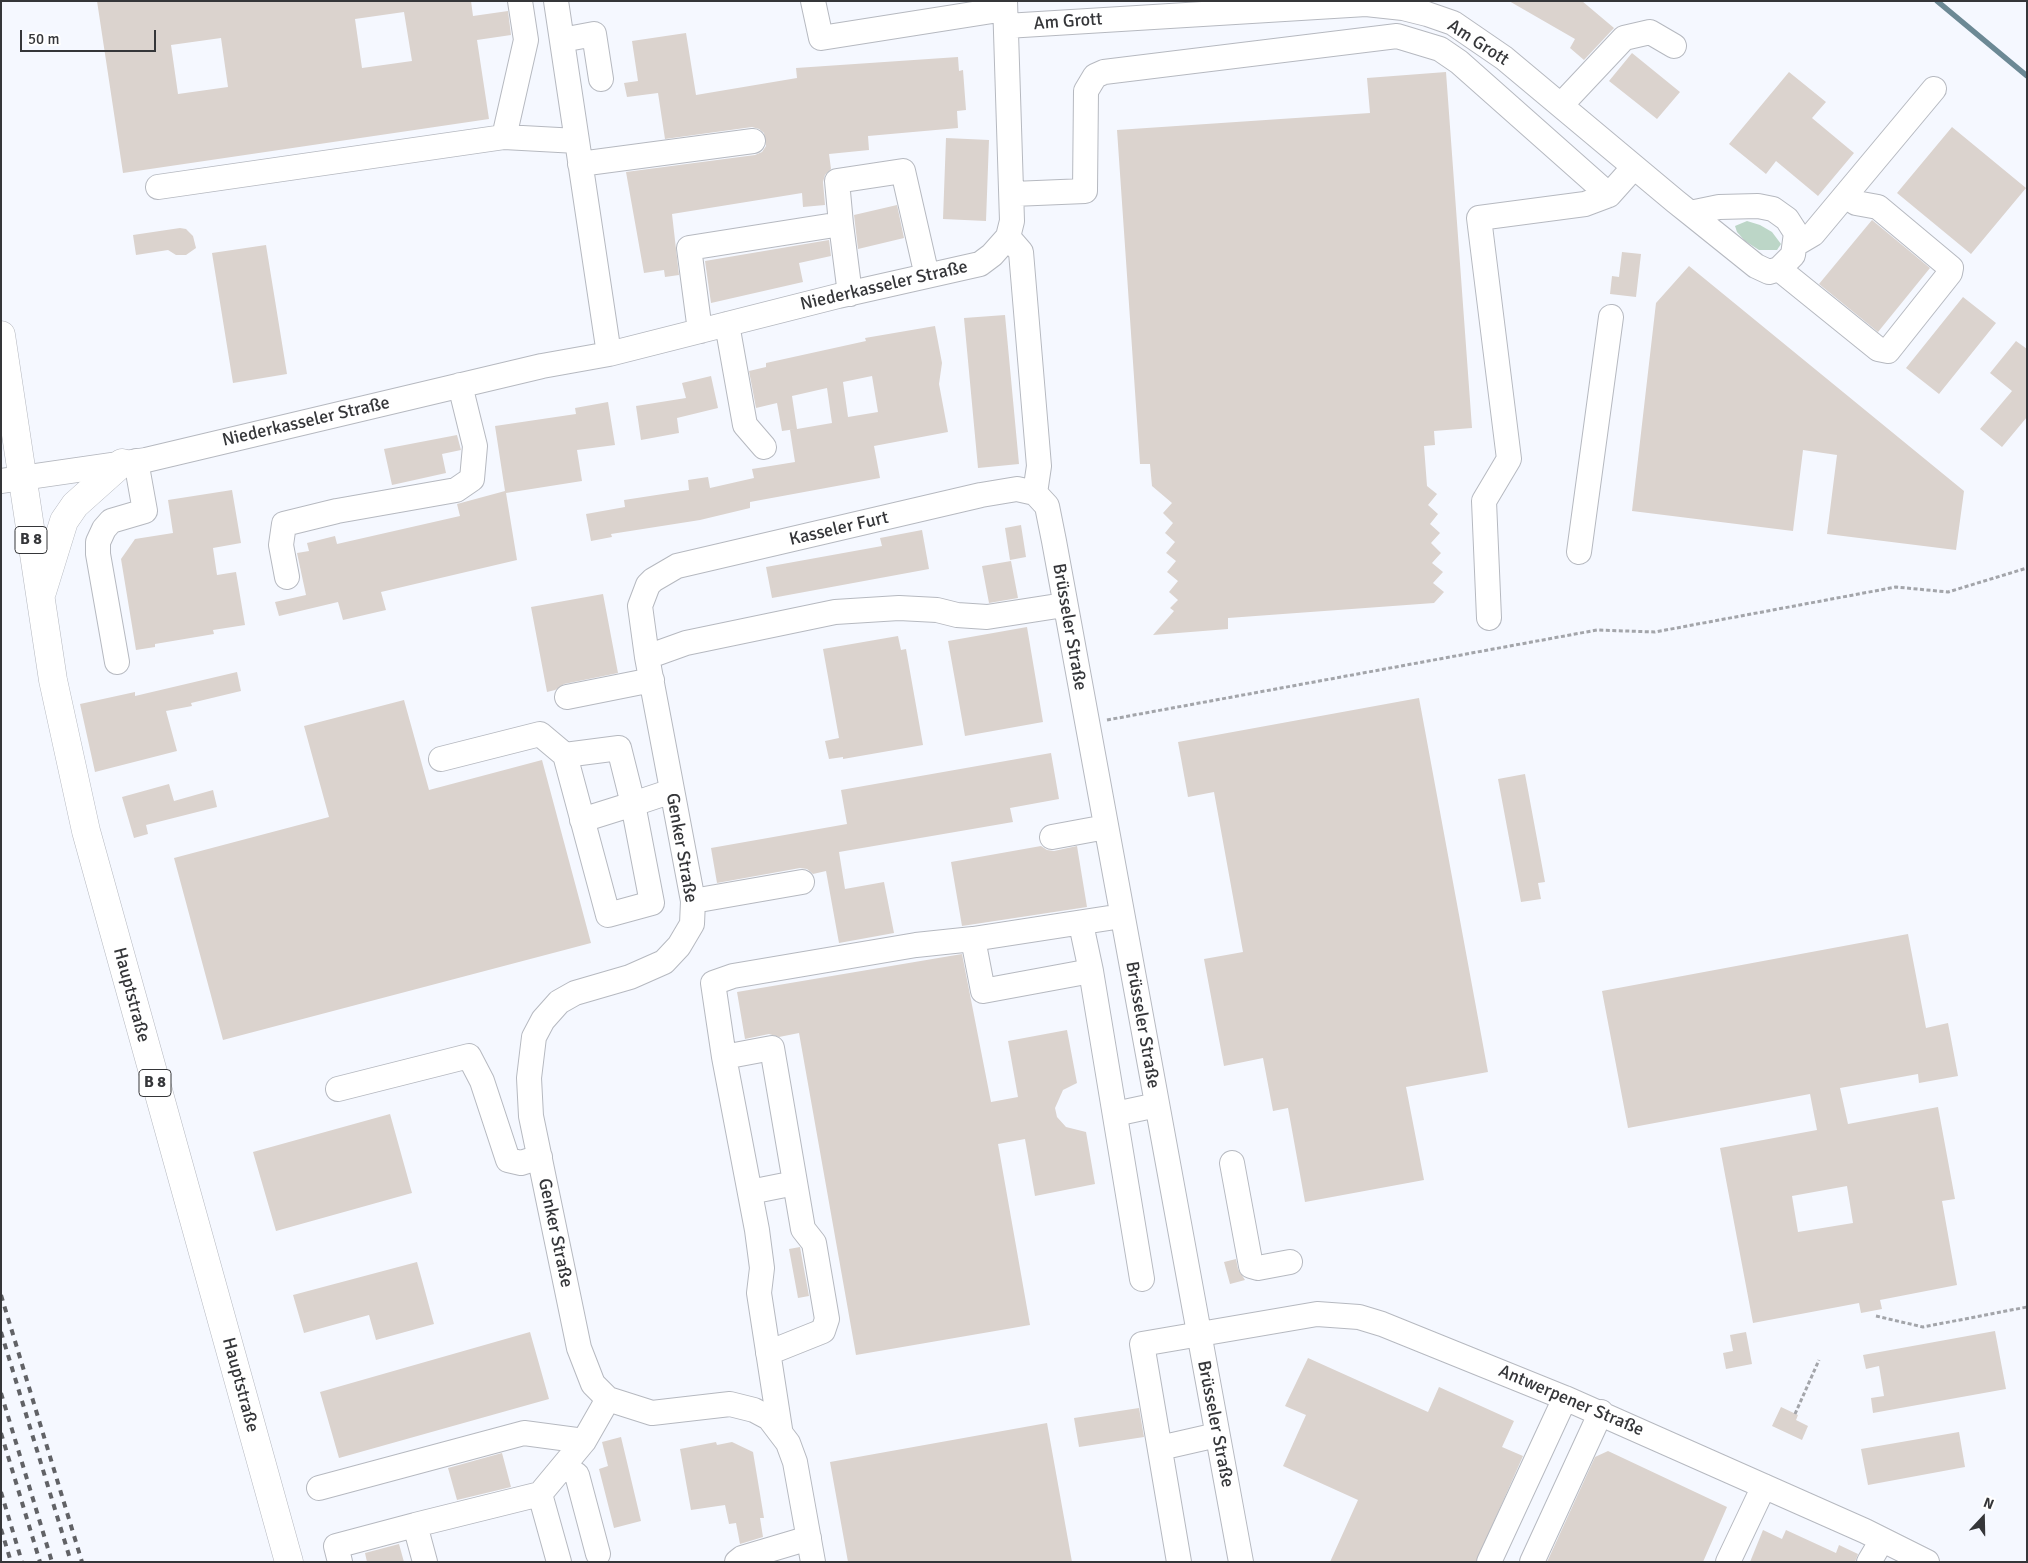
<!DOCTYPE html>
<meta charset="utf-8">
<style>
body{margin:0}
#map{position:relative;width:2028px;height:1563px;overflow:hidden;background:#f5f8ff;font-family:Signika,sans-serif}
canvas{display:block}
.frame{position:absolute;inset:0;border:2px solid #353639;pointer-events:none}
.north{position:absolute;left:1958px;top:1493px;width:50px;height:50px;-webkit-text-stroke:4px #fff;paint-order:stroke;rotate:21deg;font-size:14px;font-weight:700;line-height:20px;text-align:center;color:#353639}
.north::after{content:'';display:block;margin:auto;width:18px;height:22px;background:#353639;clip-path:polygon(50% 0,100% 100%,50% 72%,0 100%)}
.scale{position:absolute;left:20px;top:30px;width:136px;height:22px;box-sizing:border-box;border:2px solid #353639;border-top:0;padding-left:6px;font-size:15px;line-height:18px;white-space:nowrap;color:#353639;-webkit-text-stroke:4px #fff;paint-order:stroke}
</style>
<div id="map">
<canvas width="2028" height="1563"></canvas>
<div class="frame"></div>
<div class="north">N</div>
<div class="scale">50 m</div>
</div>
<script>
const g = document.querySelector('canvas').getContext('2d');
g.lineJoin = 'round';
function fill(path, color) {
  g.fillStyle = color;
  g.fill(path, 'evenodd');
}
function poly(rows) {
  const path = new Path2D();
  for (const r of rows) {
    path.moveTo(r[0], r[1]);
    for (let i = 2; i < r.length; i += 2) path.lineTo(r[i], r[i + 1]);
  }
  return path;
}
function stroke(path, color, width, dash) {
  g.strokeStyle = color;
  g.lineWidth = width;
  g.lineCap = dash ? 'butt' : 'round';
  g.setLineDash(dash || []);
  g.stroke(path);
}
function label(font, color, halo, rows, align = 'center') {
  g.font = font + ' Signika,sans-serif';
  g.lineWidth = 4;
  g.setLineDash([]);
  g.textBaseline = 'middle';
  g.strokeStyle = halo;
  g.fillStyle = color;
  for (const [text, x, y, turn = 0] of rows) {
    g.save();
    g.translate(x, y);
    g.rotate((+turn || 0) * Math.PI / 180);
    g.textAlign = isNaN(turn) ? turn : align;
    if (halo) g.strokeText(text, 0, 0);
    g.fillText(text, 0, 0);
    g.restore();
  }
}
fill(poly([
 [1747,221,1760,225,1772,232,1781,244,1777,250,1759,250,1745,241,1737,232,1735,226]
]), '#bcd6c7');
stroke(poly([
 [1937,1,2027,76]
]), '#6c8995', 5.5);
fill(poly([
 [97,1,471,1,473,16,508,11,511,35,477,40,489,119,123,173],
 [404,12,412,61,362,68,355,19],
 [221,38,228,87,178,94,171,45],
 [1509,1,1582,1,1614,28,1584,60,1570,48,1575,39],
 [686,33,696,95,797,78,796,68,958,57,959,71,963,70,966,110,957,111,958,128,868,136,869,150,829,154,831,169,825,175,823,182,825,205,803,207,802,193,672,214,679,275,665,277,664,270,644,273,626,172,755,155,762,152,766,146,764,133,759,129,752,127,665,139,658,93,627,97,624,83,638,81,632,41],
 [1632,53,1680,92,1657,119,1609,81],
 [1446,72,1472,428,1434,431,1435,445,1424,446,1427,486,1437,494,1428,505,1438,514,1430,524,1440,533,1431,543,1441,553,1432,563,1443,572,1433,583,1444,592,1434,603,1228,618,1228,629,1153,635,1174,611,1170,608,1178,600,1169,592,1178,581,1167,572,1176,561,1166,553,1175,542,1165,533,1173,523,1163,513,1172,503,1152,486,1150,464,1140,464,1117,130,1370,113,1367,78],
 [1789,72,1826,102,1812,118,1854,153,1818,196,1776,161,1766,174,1729,144],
 [1952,127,2026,188,1971,254,1897,193],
 [946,138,989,140,986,221,943,219],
 [897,205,904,238,858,249,854,215],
 [1872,220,1930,268,1878,332,1819,284],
 [180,228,186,229,193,236,196,248,186,255,176,255,168,250,136,255,133,235],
 [829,240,831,256,799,263,803,282,711,303,705,261],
 [266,245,287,374,233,383,212,253],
 [1622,252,1641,254,1636,297,1610,294,1612,276,1619,277],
 [1689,266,1964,491,1956,550,1827,534,1837,455,1803,450,1793,531,1632,511,1656,303],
 [1963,297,1996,323,1939,394,1906,368],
 [1005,315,1019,464,978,468,964,318],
 [935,326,942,363,939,384,948,432,874,446,880,478,750,502,750,508,700,520,611,534,612,537,591,541,586,514,625,507,624,500,689,490,688,480,708,477,710,488,754,478,752,469,795,462,790,430,796,429,782,431,777,403,756,408,749,371,766,367,766,363,866,341,865,338],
 [872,376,878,412,848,417,843,382],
 [827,388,832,423,797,429,792,396],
 [2016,341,2027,349,2027,417,2002,447,1980,429,2012,391,1990,373],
 [711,376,718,408,677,418,679,433,641,440,636,406,686,398,682,383],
 [608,402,615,445,577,450,582,481,506,493,517,560,381,592,386,610,343,620,338,602,279,616,275,602,306,595,297,553,309,551,307,543,335,536,337,544,460,516,457,504,505,491,495,426,576,414,575,408],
 [457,435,461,450,442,454,446,473,392,485,384,449],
 [232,490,241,543,213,548,217,575,236,572,245,625,213,630,214,634,155,644,155,647,136,650,121,559,135,539,173,533,168,500],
 [1021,525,1026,557,1010,560,1005,528],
 [922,530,929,569,772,598,766,567,882,546,880,538],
 [1011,561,1018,598,989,603,982,566],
 [603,594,618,673,564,684,555,690,547,692,531,607],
 [1027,627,1043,722,965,736,948,641],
 [898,636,901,650,906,649,923,745,843,759,843,757,829,759,825,741,839,738,823,649],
 [237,672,241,691,191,703,192,706,166,711,177,751,95,772,80,704,135,692,135,696],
 [1419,698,1488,1072,1406,1087,1424,1180,1305,1202,1288,1108,1273,1111,1263,1058,1224,1066,1204,959,1243,952,1214,792,1188,797,1178,742],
 [404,700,429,790,542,760,591,943,223,1040,174,858,329,817,304,726],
 [1051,753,1059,799,1010,808,1013,822,839,852,845,889,884,882,894,933,839,943,826,871,813,874,807,869,800,868,717,883,711,848,847,824,841,790],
 [1525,774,1545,882,1538,883,1541,899,1521,902,1498,779],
 [169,784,174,801,213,790,217,807,146,825,148,834,134,838,122,797],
 [1041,846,1047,850,1054,851,1077,846,1087,907,962,926,951,862],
 [1908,934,1926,1028,1948,1023,1958,1076,1919,1083,1918,1074,1840,1088,1848,1124,1938,1107,1955,1199,1942,1201,1957,1285,1880,1300,1882,1309,1861,1313,1859,1303,1753,1323,1720,1148,1817,1130,1810,1094,1628,1128,1602,991],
 [1847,1186,1853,1223,1798,1232,1792,1196],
 [962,954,991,1102,1018,1097,1008,1041,1067,1030,1077,1083,1063,1090,1055,1108,1057,1117,1066,1127,1086,1132,1095,1184,1035,1196,1025,1139,998,1144,1030,1325,856,1355,799,1033,779,1037,769,1034,745,1039,737,992],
 [390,1114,412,1193,276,1231,253,1152],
 [800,1247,809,1296,798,1298,789,1249],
 [1236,1259,1238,1269,1245,1280,1230,1284,1224,1262],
 [417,1262,434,1324,376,1340,369,1315,304,1333,293,1295],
 [1995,1331,2006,1389,1873,1413,1871,1398,1884,1396,1879,1366,1866,1369,1863,1355],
 [530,1332,549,1399,339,1458,320,1392],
 [1746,1332,1752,1364,1726,1369,1723,1353,1733,1351,1730,1335],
 [1308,1358,1428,1412,1439,1387,1514,1421,1502,1447,1523,1456,1476,1562,1330,1562,1358,1500,1283,1466,1306,1415,1285,1406],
 [1781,1407,1798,1415,1796,1420,1808,1426,1802,1440,1772,1426],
 [1139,1408,1144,1437,1079,1447,1074,1418],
 [1047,1423,1072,1562,848,1562,830,1462],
 [1959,1432,1965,1467,1868,1485,1861,1449],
 [621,1437,641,1521,614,1528,599,1469,608,1466,602,1442],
 [716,1442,717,1445,732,1442,753,1452,764,1518,760,1518,763,1537,740,1544,736,1523,729,1524,725,1505,691,1510,680,1449],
 [1608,1451,1727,1507,1703,1562,1547,1562,1595,1457],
 [502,1453,511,1487,457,1500,448,1468],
 [1763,1530,1782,1539,1786,1530,1836,1553,1839,1545,1858,1554,1855,1562,1750,1562],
 [399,1544,404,1562,367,1562,365,1553]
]), '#dbd3ce');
const minor = poly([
 [556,1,609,354],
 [813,1,821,38,1005,9],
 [1006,26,1366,4,1403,8,1427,14,1453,23,1504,58,1675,201,1690,213,1756,266,1769,272,1779,269,1793,255,1796,233,1787,219,1773,209,1758,206,1719,207,1690,213],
 [562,40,594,34,601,79],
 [1561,105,1624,38,1650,32,1674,46],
 [504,137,526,40,520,1],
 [580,164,753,141],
 [158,187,504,137,577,141],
 [1013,194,1085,191,1086,91,1095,76,1104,72,1397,36,1440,49,1459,62,1609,195],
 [841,224,837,181,903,171,927,276],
 [1008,237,1021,252,1039,466,1035,493],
 [1796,244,1813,234,1934,89],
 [1779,269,1878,349,1888,351,1950,273,1951,268,1878,207,1856,203,1845,196],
 [727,324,745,425,764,447],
 [700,331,689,248,841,224,850,294],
 [1,481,146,460,542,366,609,354,838,296,980,264,992,255,1008,237,1012,221,1005,1],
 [1035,493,1047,506,1054,541,1241,1562],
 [1579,552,1611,317],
 [287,577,281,545,284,524,337,511,456,490,472,479,475,446,460,385],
 [1489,618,1484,501,1509,459,1479,218,1585,204,1609,195,1634,167],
 [647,657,686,643,835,612,899,608,937,610,957,615,987,617,1064,605],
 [117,662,98,554,98,542,104,529,111,521,145,511,136,461],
 [567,697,652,680],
 [441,759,540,734,565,755],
 [582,820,633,804,652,903,608,915,565,755,619,748,633,804,672,791],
 [1052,837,1106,827],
 [693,901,802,882],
 [1081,924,1091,971,983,991,973,939,1122,916],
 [1091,971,1142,1279],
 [724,1057,772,1048,803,1229,814,1243,827,1319,823,1331,768,1353],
 [338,1089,469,1056,482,1081,508,1160,521,1163,540,1157],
 [1115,1114,1157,1105],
 [1232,1163,1251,1266,1258,1268,1290,1262],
 [750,1192,795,1183],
 [780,1429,759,1293,762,1268,757,1230,724,1057,713,983,733,976,916,945,973,939],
 [1160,1448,1217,1435],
 [564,1466,577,1475,598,1554],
 [319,1488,524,1433,584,1441],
 [540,1494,559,1562],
 [340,1562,336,1546,415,1525],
 [425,1562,415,1525,540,1494,584,1441,608,1399],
 [737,1562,742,1558,809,1538],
 [813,1562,795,1462,788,1443,769,1418,754,1410,730,1404,652,1413,608,1399,593,1384,579,1348,531,1116,529,1078,534,1037,543,1020,559,1002,575,993,630,977,664,962,679,946,692,924,693,901,647,657,640,606,648,585,653,580,677,566,981,495,1017,489,1035,493],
 [1179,1562,1142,1344,1317,1314,1359,1317,1382,1324,1565,1398,1865,1531,1927,1562],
 [1489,1562,1565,1398],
 [1532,1562,1601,1412],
 [1728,1562,1764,1486],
 [1869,1562,1882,1540]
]);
const major = poly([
 [1,335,53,680,86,831,289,1562],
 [42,592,64,521,75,505,122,463]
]);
stroke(minor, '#b6b9c0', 26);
stroke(major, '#b6b9c0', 29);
stroke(poly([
 [1107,720,1597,630,1655,632,1896,587,1948,592,2027,568],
 [1876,1316,1923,1327,2027,1307],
 [1795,1414,1819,1360]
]), '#a3a5aa', 3, [4, 2.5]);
stroke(minor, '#fff', 24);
stroke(major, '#fff', 28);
stroke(poly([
 [1,1295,82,1562],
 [1,1332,71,1562],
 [1,1393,52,1562],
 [1,1433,40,1562],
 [1,1492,22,1562],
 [1,1529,11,1562]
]), '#616266', 4, [6, 6]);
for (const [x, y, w] of [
 [31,540,32],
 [155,1083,32]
]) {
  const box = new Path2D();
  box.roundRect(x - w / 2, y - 13.5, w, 27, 4);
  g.fillStyle = '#fff';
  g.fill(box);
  stroke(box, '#353639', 1);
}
label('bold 16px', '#353639', null, [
 ["B 8",31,540],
 ["B 8",155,1083]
]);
label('18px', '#353639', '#fff', [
 ["Am Grott",1068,22,-4],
 ["Am Grott",1478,43,33],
 ["Niederkasseler Straße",884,286,-13],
 ["Niederkasseler Straße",306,422,-13],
 ["Kasseler Furt",839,529,-13],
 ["Brüsseler Straße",1069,627,80],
 ["Genker Straße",681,848,80],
 ["Hauptstraße",131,995,75],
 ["Brüsseler Straße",1142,1025,80],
 ["Genker Straße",555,1233,78],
 ["Hauptstraße",240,1385,75],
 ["Antwerpener Straße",1571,1401,23],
 ["Brüsseler Straße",1215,1424,79]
]);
</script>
